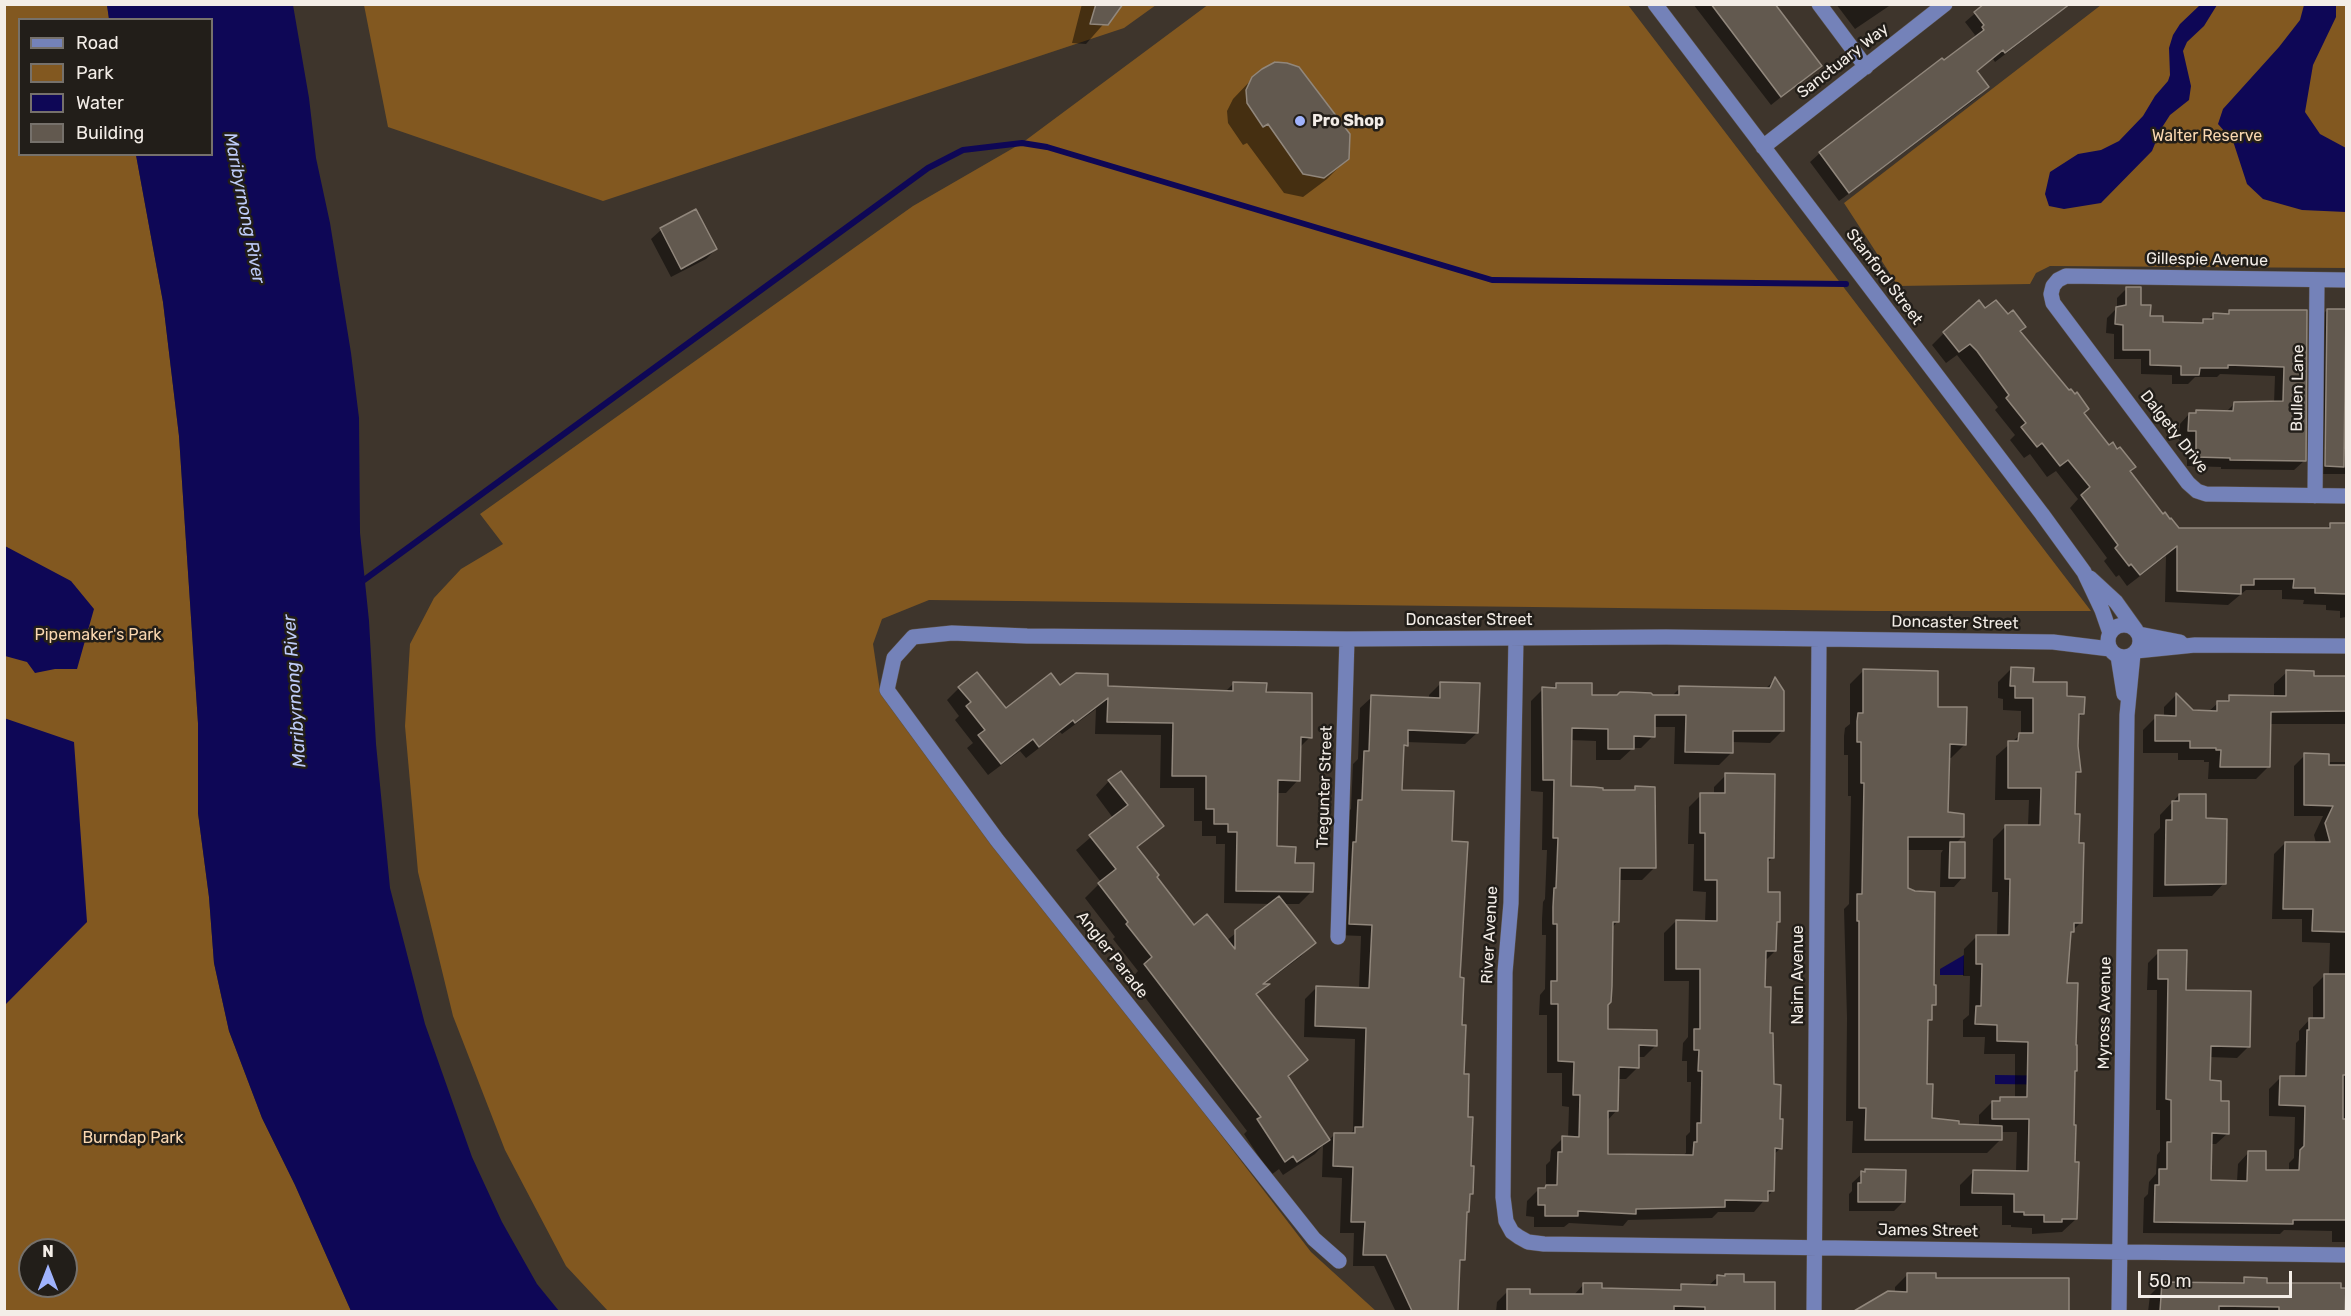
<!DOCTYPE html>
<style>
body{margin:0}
#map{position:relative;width:2351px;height:1316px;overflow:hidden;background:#3e352c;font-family:Rubik,sans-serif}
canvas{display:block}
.frame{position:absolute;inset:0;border:6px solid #f3ede7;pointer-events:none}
.legend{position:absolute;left:18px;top:18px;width:195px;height:138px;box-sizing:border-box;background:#221e19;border:2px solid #76716b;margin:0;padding:8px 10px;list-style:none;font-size:18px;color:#f3ede7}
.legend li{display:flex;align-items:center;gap:12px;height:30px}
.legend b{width:30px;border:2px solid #76716b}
.north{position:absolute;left:18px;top:1238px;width:60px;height:60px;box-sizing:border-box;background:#221e19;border:2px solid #76716b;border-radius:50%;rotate:0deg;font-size:16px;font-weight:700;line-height:24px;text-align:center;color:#f3ede7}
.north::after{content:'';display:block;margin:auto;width:21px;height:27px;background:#a0b3fd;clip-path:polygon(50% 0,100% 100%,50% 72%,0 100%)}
.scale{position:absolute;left:2138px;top:1271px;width:154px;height:27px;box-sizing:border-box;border:3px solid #f3ede7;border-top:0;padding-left:8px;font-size:18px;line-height:21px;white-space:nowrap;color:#f3ede7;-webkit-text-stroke:4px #221e19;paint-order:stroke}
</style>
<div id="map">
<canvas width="2351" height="1316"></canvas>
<div class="frame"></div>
<ul class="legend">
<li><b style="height:8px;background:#7482b9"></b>Road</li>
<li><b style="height:16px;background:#825820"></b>Park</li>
<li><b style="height:16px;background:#0e0756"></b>Water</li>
<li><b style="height:16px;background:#62594f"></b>Building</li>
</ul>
<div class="north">N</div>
<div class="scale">50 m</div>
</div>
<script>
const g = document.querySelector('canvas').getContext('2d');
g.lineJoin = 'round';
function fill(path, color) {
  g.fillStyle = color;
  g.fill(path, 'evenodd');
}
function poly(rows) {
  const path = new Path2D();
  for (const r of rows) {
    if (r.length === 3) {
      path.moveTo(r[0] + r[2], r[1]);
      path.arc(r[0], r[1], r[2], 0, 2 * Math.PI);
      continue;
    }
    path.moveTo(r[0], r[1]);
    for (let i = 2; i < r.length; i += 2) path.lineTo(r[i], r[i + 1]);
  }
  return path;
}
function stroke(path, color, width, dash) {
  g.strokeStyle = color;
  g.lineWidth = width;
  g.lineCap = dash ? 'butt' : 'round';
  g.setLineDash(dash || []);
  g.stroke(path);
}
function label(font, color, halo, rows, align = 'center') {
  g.font = font + ' Rubik,sans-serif';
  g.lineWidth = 5;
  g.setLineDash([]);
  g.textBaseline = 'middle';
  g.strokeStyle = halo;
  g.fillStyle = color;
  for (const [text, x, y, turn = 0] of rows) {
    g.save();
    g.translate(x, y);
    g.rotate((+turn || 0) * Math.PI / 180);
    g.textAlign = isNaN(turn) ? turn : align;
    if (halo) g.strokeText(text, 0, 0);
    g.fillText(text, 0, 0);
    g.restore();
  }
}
fill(poly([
 [1209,4,1628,5,2091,611,1876,611,929,600,882,619,873,644,880,691,1311,1252,1377,1312,608,1311,566,1266,505,1150,453,1016,418,872,405,726,410,644,434,598,461,569,503,544,480,514,913,206,1022,143],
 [4,5,107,5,109,19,20,20,20,154,136,155,163,302,179,436,198,723,198,813,209,897,214,963,229,1031,262,1118,295,1185,351,1311,5,1311],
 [30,1250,66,1250,66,1286,30,1286],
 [364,5,1156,5,1124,28,603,201,388,127],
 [2101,5,2346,5,2346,268,2050,266,2036,273,2030,284,1898,286,1844,203]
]), '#825820');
fill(poly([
 [107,5,293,5,309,98,316,158,330,223,351,353,359,418,360,533,369,621,376,744,390,888,425,1024,472,1157,502,1222,537,1284,559,1311,351,1311,295,1185,262,1118,229,1031,214,963,209,897,198,813,198,723,179,436,163,302,136,155,212,154,212,20,109,19],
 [2200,5,2217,5,2204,26,2187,42,2183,51,2191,86,2189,100,2170,115,2161,129,2152,151,2101,203,2064,209,2049,206,2045,194,2050,172,2078,154,2101,150,2119,141,2143,116,2155,96,2168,81,2170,75,2169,48,2173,35,2180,24],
 [2304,5,2336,5,2336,17,2313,65,2305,112,2320,134,2346,148,2346,212,2302,210,2263,199,2247,184,2233,141,2218,124,2223,109,2279,47,2300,20],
 [5,546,71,581,94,609,77,669,55,669,35,673,27,662,5,656],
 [4,718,74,742,87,922,5,1005],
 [1964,955,1964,975,1940,975,1940,969],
 [1995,1075,2074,1076,2074,1085,1995,1084]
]), '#0e0756');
fill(poly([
 [1082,4,1121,4,1086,44,1072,43],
 [1693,4,1773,4,1820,66,1771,105],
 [1836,4,1892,4,1855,29],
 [1986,4,2071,4,1995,62,1993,59,1976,72,1987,87,1978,97,1839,201,1810,162,1820,153,1974,39,1973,38,1975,35,1965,22],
 [1253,78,1347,159,1327,179,1303,197,1284,193,1247,143,1243,145,1228,123,1227,111,1233,99],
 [696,211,716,249,706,259,671,277,651,239,661,230],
 [2127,288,2149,318,2161,324,2199,325,2214,315,2226,315,2230,312,2305,311,2304,461,2294,470,2221,469,2221,467,2187,466,2187,440,2179,440,2180,424,2189,414,2194,414,2197,411,2226,412,2234,404,2274,403,2275,376,2220,374,2217,377,2195,377,2188,384,2172,384,2172,375,2141,374,2141,359,2114,359,2114,334,2106,333,2107,318,2117,308,2117,298],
 [2346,309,2346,474,2317,474,2319,318,2327,310],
 [1985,310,2019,332,2163,516,2178,530,2326,529,2331,524,2346,525,2346,617,2340,618,2340,611,2326,610,2326,605,2303,604,2304,600,2282,599,2282,590,2246,590,2228,605,2165,602,2166,556,2127,586,2119,575,2116,577,2104,561,2107,558,2070,508,2078,499,2056,471,2047,477,2030,454,2024,458,2010,440,2015,435,1995,410,1998,407,1957,355,1946,363,1932,345,1944,333],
 [2011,669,2032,683,2065,698,2083,713,2077,719,2079,772,2074,776,2074,816,2081,922,2069,934,2066,984,2076,1071,2073,1073,2076,1219,2062,1232,2032,1234,2032,1228,2011,1227,2011,1225,2002,1225,2002,1206,1960,1206,1960,1185,1973,1172,2016,1172,2017,1132,2001,1132,2001,1139,1987,1153,1852,1153,1853,1121,1846,1121,1847,1018,1844,909,1849,904,1851,796,1848,796,1848,755,1844,755,1844,736,1845,728,1850,724,1850,684,1864,670,1936,708,1965,744,1951,758,1948,758,1947,813,1962,837,1955,844,1963,877,1954,887,1940,887,1941,853,1943,850,1907,850,1906,889,1932,986,1934,1004,1931,1008,1930,1019,1926,1023,1926,1085,1930,1120,1958,1126,1979,1126,1979,1115,1992,1102,1997,1102,2001,1098,2015,1099,2015,1054,1984,1054,1985,1037,1963,1037,1963,1020,1969,1015,1970,976,1963,976,1964,949,1977,936,1997,937,1998,892,1992,892,1993,839,2006,826,2028,826,2029,800,1995,800,1996,756,2021,734,2021,711,2003,710,2003,699,1998,698,1998,682],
 [2287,672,2312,677,2346,678,2346,724,2269,724,2268,767,2256,779,2208,779,2209,762,2204,762,2204,760,2178,760,2178,753,2143,753,2143,730,2156,717,2164,717,2164,707,2176,695,2193,712,2208,712,2218,703,2224,703,2230,697,2274,697,2274,684],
 [1775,680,1782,731,1770,743,1731,742,1731,753,1719,765,1674,764,1675,727,1653,727,1653,736,1641,748,1633,748,1620,760,1596,760,1596,741,1570,740,1570,788,1602,792,1631,792,1635,788,1654,868,1642,880,1618,880,1617,922,1612,928,1606,1031,1656,1045,1644,1057,1638,1057,1638,1067,1626,1079,1617,1079,1617,1110,1607,1121,1606,1155,1682,1156,1686,1153,1686,1136,1690,1132,1691,1082,1687,1082,1687,1061,1682,1061,1683,1043,1688,1037,1689,981,1664,981,1664,933,1676,921,1705,922,1706,892,1693,891,1694,844,1688,844,1689,807,1701,795,1714,795,1714,787,1726,775,1772,858,1767,863,1767,894,1778,922,1775,924,1775,951,1764,962,1763,988,1781,1148,1773,1155,1773,1190,1754,1212,1718,1212,1712,1218,1628,1220,1623,1226,1569,1223,1564,1227,1534,1227,1534,1217,1526,1216,1527,1201,1539,1189,1546,1186,1546,1165,1550,1161,1551,1150,1563,1138,1568,1138,1569,1107,1562,1106,1562,1073,1547,1073,1547,1015,1539,1015,1540,995,1545,989,1546,935,1542,935,1542,919,1543,902,1545,899,1547,850,1542,850,1543,792,1531,791,1531,701,1543,689,1552,689,1557,684,1591,696,1671,697,1680,688,1765,689],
 [1441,683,1477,733,1465,744,1406,742,1403,749,1401,791,1450,842,1462,1076,1472,1193,1468,1196,1468,1211,1465,1214,1463,1259,1458,1265,1456,1312,1396,1312,1374,1266,1353,1266,1354,1233,1340,1233,1342,1178,1322,1177,1323,1145,1315,1154,1283,1175,1279,1169,1271,1175,1244,1134,1247,1131,1131,979,1138,971,1113,939,1115,937,1085,898,1101,882,1076,850,1113,818,1096,795,1109,781,1162,826,1136,849,1155,878,1194,927,1226,941,1272,904,1224,903,1225,844,1216,844,1216,836,1202,836,1202,821,1194,821,1194,788,1160,788,1161,735,1095,734,1096,709,1062,734,1060,732,1026,758,1020,751,988,775,967,748,973,743,955,720,959,716,947,700,959,688,1005,710,1060,687,1225,692,1233,684,1265,694,1310,737,1299,748,1298,780,1286,793,1276,793,1275,848,1294,864,1311,892,1299,904,1283,904,1314,943,1300,957,1263,985,1266,985,1255,996,1306,1060,1287,1077,1329,1140,1335,1134,1349,1135,1353,1131,1355,1039,1304,1037,1305,999,1317,987,1359,989,1361,936,1338,935,1347,813,1351,809,1353,764,1358,759,1360,708,1372,697,1429,699,1429,695],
 [2305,755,2327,762,2346,762,2346,1242,2332,1242,2332,1231,2284,1230,2280,1234,2143,1233,2144,1198,2148,1194,2149,1182,2156,1174,2157,1155,2160,1151,2160,1110,2156,1110,2157,990,2147,990,2148,963,2159,952,2185,992,2249,1046,2237,1058,2209,1057,2208,1082,2219,1103,2228,1133,2216,1144,2210,1144,2210,1182,2237,1182,2238,1164,2249,1152,2264,1171,2289,1172,2289,1163,2294,1158,2295,1117,2269,1116,2269,1089,2280,1078,2295,1078,2296,1043,2299,1040,2299,1031,2310,1019,2313,1019,2313,987,2325,975,2329,975,2330,943,2302,942,2302,919,2272,919,2274,854,2285,843,2316,843,2314,835,2323,816,2294,816,2294,766],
 [2179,795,2205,820,2224,883,2212,896,2153,897,2154,834,2160,828,2160,815],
 [1865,1171,1903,1202,1894,1211,1849,1211,1849,1194,1852,1191,1852,1183],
 [1908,1274,1935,1280,2068,1279,2067,1312,1862,1312,1870,1303,1895,1293,1895,1287],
 [1718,1277,1743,1283,1774,1283,1773,1311,1496,1312,1497,1302,1508,1291,1528,1296,1573,1296,1584,1284,1600,1290,1677,1291,1682,1286,1708,1286],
 [2245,1279,2265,1285,2346,1287,2346,1312,2148,1312,2150,1295,2162,1283,2240,1284]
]), '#0007');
stroke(poly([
 [364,580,928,168,963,150,1022,143,1047,147,1492,280,1846,284]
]), '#0e0756', 6);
const building = poly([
 [1096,4,1123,4,1108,25,1090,24,1096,4],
 [1711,4,1775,4,1822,66,1781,97,1711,4],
 [1984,4,2070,4,2005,53,2003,50,1977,71,1989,87,1849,193,1819,152,1942,58,1944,60,1984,30,1982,27,1984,25,1974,12,1984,4],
 [1275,62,1287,63,1299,67,1350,134,1349,159,1324,178,1303,174,1268,124,1263,127,1247,103,1246,90,1252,77,1262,69,1275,62],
 [696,209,717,249,681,269,660,228,696,209],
 [2126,287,2141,287,2141,305,2151,305,2150,316,2163,316,2163,322,2203,323,2203,319,2213,319,2213,313,2229,314,2229,310,2307,310,2306,461,2230,460,2230,458,2196,457,2196,431,2188,431,2189,413,2196,413,2196,410,2233,411,2234,402,2283,401,2284,367,2228,365,2228,368,2200,368,2199,375,2181,375,2181,366,2150,365,2150,350,2123,350,2123,325,2115,324,2116,307,2126,305,2126,287],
 [1979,300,1985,308,1996,300,2008,314,2013,310,2026,327,2020,331,2069,390,2071,389,2075,394,2077,392,2089,409,2084,413,2109,445,2113,442,2117,449,2120,447,2136,467,2130,471,2163,514,2165,512,2170,519,2171,518,2179,528,2330,528,2330,523,2346,523,2346,594,2315,593,2315,588,2293,588,2294,579,2254,579,2254,585,2241,585,2241,594,2177,591,2177,546,2140,575,2131,564,2129,566,2115,548,2118,545,2081,495,2090,487,2068,460,2060,466,2042,443,2037,447,2021,427,2026,423,2006,398,2009,395,1977,351,1970,344,1959,352,1943,332,1979,300],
 [2327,309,2346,309,2344,467,2325,466,2327,309],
 [2011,667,2034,668,2033,682,2067,682,2067,696,2085,697,2084,714,2079,714,2078,746,2081,772,2076,772,2075,814,2080,814,2079,843,2084,843,2082,923,2074,923,2074,932,2071,932,2067,983,2078,983,2076,1045,2077,1045,2077,1071,2075,1071,2074,1125,2076,1125,2075,1162,2079,1162,2077,1219,2062,1219,2062,1222,2044,1222,2044,1215,2024,1215,2024,1212,2014,1212,2014,1194,1972,1193,1973,1170,2028,1171,2029,1119,1992,1119,1992,1101,2000,1101,2000,1097,2027,1097,2028,1042,1997,1041,1997,1025,1975,1024,1976,1006,1981,1006,1982,964,1976,964,1976,935,2009,935,2010,879,2005,879,2005,825,2040,825,2041,788,2008,788,2008,741,2018,741,2019,733,2033,733,2033,698,2015,698,2015,686,2010,686,2011,667],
 [1863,669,1938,671,1938,707,1967,707,1966,745,1950,744,1948,812,1964,814,1964,837,1908,837,1908,888,1915,891,1935,892,1934,985,1936,985,1936,1005,1932,1005,1932,1020,1928,1020,1927,1084,1933,1084,1932,1118,1959,1121,1959,1124,2002,1126,2002,1140,1865,1140,1866,1108,1859,1108,1859,921,1857,921,1857,894,1862,894,1864,783,1861,783,1861,742,1857,742,1857,721,1858,713,1863,713,1863,669],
 [2286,670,2314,671,2314,676,2346,676,2346,711,2271,712,2270,767,2220,767,2221,750,2216,750,2216,748,2190,748,2190,741,2155,741,2155,715,2176,716,2176,693,2193,710,2217,711,2217,701,2229,701,2229,695,2286,696,2286,670],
 [977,672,1006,708,1051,673,1060,685,1076,673,1108,674,1108,686,1233,691,1233,682,1267,683,1266,692,1312,693,1312,738,1301,737,1300,781,1278,780,1277,846,1296,847,1295,863,1314,863,1313,892,1236,891,1237,832,1228,832,1228,824,1214,824,1214,809,1206,809,1206,776,1172,776,1173,723,1107,722,1108,698,1075,723,1073,720,1039,747,1033,739,1001,764,978,735,985,730,966,706,971,702,958,687,977,672],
 [1775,677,1784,691,1784,731,1733,731,1733,753,1685,752,1686,715,1655,715,1655,737,1634,736,1634,749,1608,749,1608,729,1572,728,1571,786,1594,787,1603,788,1603,790,1635,790,1635,786,1655,787,1656,868,1620,868,1619,922,1613,922,1612,986,1611,1002,1608,1005,1608,1029,1657,1030,1657,1046,1639,1045,1639,1068,1619,1067,1618,1111,1608,1111,1608,1154,1693,1155,1694,1142,1697,1142,1697,1123,1701,1123,1702,1071,1698,1071,1699,1050,1694,1050,1694,1029,1700,1029,1700,969,1676,969,1676,920,1717,921,1717,880,1705,880,1705,833,1700,833,1700,793,1725,793,1725,773,1775,774,1774,858,1768,858,1768,892,1780,892,1780,922,1777,922,1776,951,1766,951,1765,987,1771,987,1770,1033,1773,1033,1774,1084,1781,1085,1780,1119,1783,1119,1782,1149,1775,1148,1774,1191,1768,1191,1768,1201,1725,1200,1725,1207,1636,1209,1636,1214,1578,1211,1578,1216,1545,1216,1545,1205,1538,1205,1538,1188,1545,1188,1546,1185,1557,1185,1558,1152,1562,1152,1562,1136,1579,1137,1580,1095,1573,1095,1574,1062,1558,1061,1558,1004,1551,1004,1551,981,1557,981,1557,924,1553,924,1553,907,1554,888,1556,888,1558,838,1553,838,1554,780,1543,780,1542,687,1556,688,1556,683,1592,683,1592,695,1617,695,1620,692,1628,692,1651,693,1653,695,1679,695,1679,686,1770,688,1775,677],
 [1440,682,1480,683,1478,733,1408,730,1408,746,1404,745,1402,790,1454,791,1452,841,1468,842,1460,977,1464,978,1462,1025,1466,1025,1464,1074,1469,1074,1468,1117,1473,1117,1471,1166,1474,1166,1473,1194,1470,1194,1469,1212,1467,1212,1465,1260,1460,1260,1458,1311,1412,1311,1386,1255,1363,1255,1365,1222,1351,1222,1353,1167,1333,1166,1334,1133,1355,1133,1355,1127,1363,1127,1366,1028,1315,1026,1316,986,1369,988,1372,925,1349,924,1353,842,1356,842,1358,800,1362,800,1364,751,1369,751,1371,695,1440,698,1440,682],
 [2304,753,2329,754,2329,765,2346,765,2346,932,2312,931,2313,909,2283,909,2285,842,2330,842,2325,823,2333,806,2304,805,2304,753],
 [1121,771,1164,826,1137,847,1159,875,1157,877,1194,925,1207,914,1235,949,1235,930,1279,896,1316,943,1263,984,1270,984,1256,994,1308,1060,1288,1076,1330,1140,1297,1162,1293,1156,1285,1162,1257,1119,1261,1117,1144,964,1152,957,1126,924,1128,922,1098,883,1116,869,1089,835,1128,805,1108,780,1121,771],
 [2179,794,2206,794,2206,818,2227,819,2226,884,2165,885,2166,820,2172,820,2172,801,2179,801,2179,794],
 [1950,842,1965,842,1965,878,1949,878,1950,842],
 [2158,950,2187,950,2186,990,2251,991,2250,1047,2211,1046,2210,1080,2221,1081,2221,1101,2229,1101,2229,1134,2212,1133,2211,1180,2247,1181,2248,1151,2266,1151,2266,1170,2299,1170,2300,1150,2304,1146,2305,1106,2279,1105,2280,1076,2306,1076,2307,1030,2309,1030,2309,1018,2324,1018,2324,974,2346,974,2346,1075,2343,1075,2343,1119,2346,1119,2346,1220,2293,1220,2293,1224,2154,1222,2155,1185,2159,1185,2159,1169,2167,1169,2167,1142,2171,1142,2171,1100,2166,1099,2168,979,2158,979,2158,950],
 [1865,1169,1906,1170,1905,1202,1858,1202,1858,1183,1861,1183,1861,1171,1865,1172,1865,1169],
 [1907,1273,1936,1273,1936,1278,2069,1278,2069,1311,1854,1311,1888,1291,1907,1292,1907,1273],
 [1725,1274,1744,1274,1744,1282,1775,1282,1775,1311,1705,1311,1705,1307,1674,1306,1674,1311,1507,1311,1507,1289,1530,1289,1530,1294,1583,1294,1583,1283,1602,1283,1602,1288,1681,1290,1681,1284,1717,1285,1717,1275,1725,1276,1725,1274],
 [2244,1277,2267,1278,2267,1283,2341,1283,2341,1288,2346,1288,2345,1311,2279,1311,2279,1307,2219,1306,2219,1311,2160,1311,2162,1282,2244,1283,2244,1277]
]);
fill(building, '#62594f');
stroke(building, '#91877c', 1.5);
const minor = poly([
 [1655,4,2042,514,2084,572,2102,610,2110,633],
 [1819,4,1866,67],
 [1763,147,1945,4],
 [2346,280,2066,276,2058,280,2053,286,2051,294,2053,303,2188,483,2197,491,2206,494,2346,496],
 [2315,496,2317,280],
 [2090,578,2116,602,2136,630],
 [2124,641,16],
 [2139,634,2180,642],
 [1516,638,1511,903,1505,972,1503,1197,1506,1221,1512,1232,1519,1237,1528,1242,1544,1244,2346,1255],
 [2136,651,2195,645,2346,646],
 [2118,656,2124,694],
 [1338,937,1347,639],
 [1339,1261,1314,1239,997,840,887,690,894,658,913,637,952,633,1027,636,1347,639,1666,637,2053,642,2110,649],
 [1814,1312,1819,640],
 [2119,1312,2127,715,2133,654]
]);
stroke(minor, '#5b524a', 16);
stroke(minor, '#7482b9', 15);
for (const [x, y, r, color] of [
 [1300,121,6,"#a0b3fd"]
]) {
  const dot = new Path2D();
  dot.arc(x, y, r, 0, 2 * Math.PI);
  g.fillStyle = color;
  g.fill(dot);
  stroke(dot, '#221e19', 2);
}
label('16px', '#f3ede7', '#221e19', [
 ["Sanctuary Way",1843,61,-38],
 ["Gillespie Avenue",2207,260,1],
 ["Stanford Street",1884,277,53],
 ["Bullen Lane",2298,388,-89],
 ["Dalgety Drive",2174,432,52],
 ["Doncaster Street",1469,620],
 ["Doncaster Street",1955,623,1],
 ["Tregunter Street",1325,787,-88],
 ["River Avenue",1490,935,-87],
 ["Angler Parade",1112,955,52],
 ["Nairn Avenue",1798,975,-90],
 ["Myross Avenue",2105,1013,-89],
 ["James Street",1928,1231,1]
]);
label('bold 16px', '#f3ede7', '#221e19', [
 ["Pro Shop",1312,121]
], 'left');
label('16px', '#fad7b0', '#221e19', [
 ["Walter Reserve",2207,136],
 ["Pipemaker's Park",98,635],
 ["Burndap Park",133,1138]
]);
label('italic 18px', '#bfccf9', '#221e19', [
 ["Maribyrnong River",244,208,79],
 ["Maribyrnong River",295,691,-94]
]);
</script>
